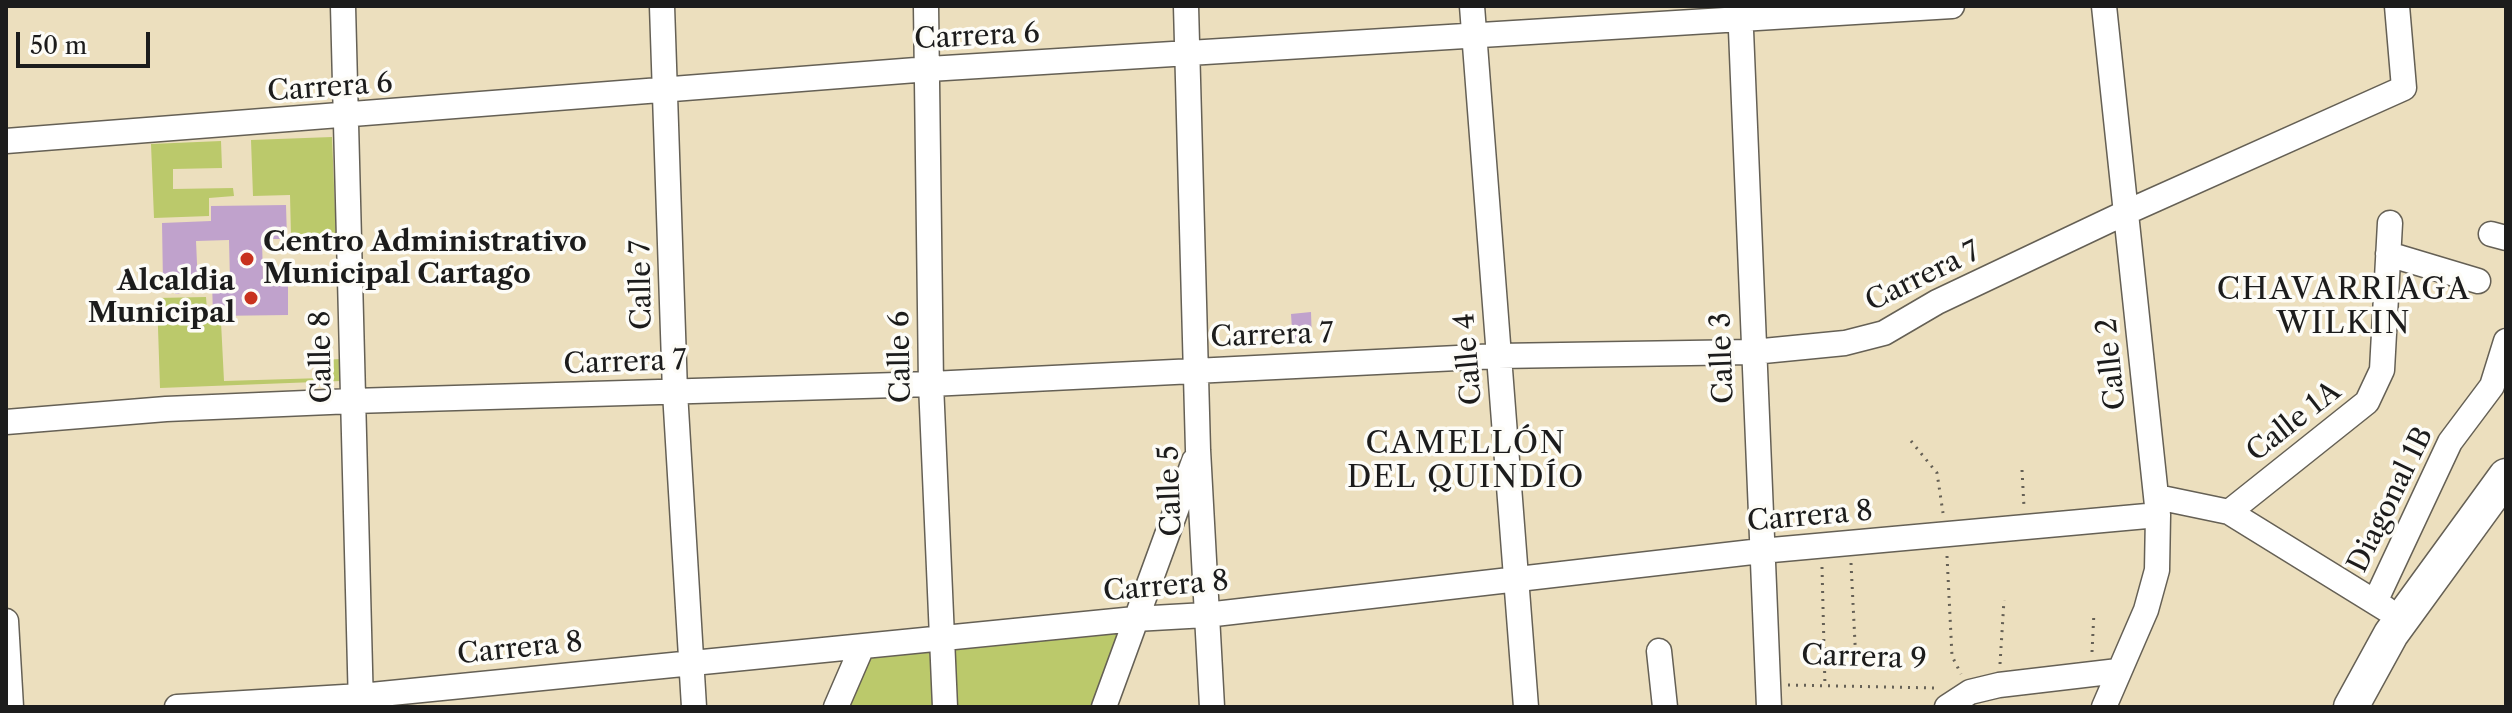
<!DOCTYPE html>
<meta charset="utf-8">
<style>
body{margin:0}
#map{position:relative;width:2512px;height:713px;overflow:hidden;background:#ecdfbe;font-family:"Libre Caslon Text",serif}
canvas{display:block}
.frame{position:absolute;inset:0;border:8px solid #1c1c1c;pointer-events:none}
.scale{position:absolute;left:16px;top:32px;width:134px;height:36px;box-sizing:border-box;border:4px solid #1c1c1c;border-top:0;padding-left:10px;font-size:24px;line-height:28px;white-space:nowrap;color:#1c1c1c;-webkit-text-stroke:6px #fdfcf7;paint-order:stroke}
</style>
<div id="map">
<canvas width="2512" height="713"></canvas>
<div class="frame"></div>
<div class="scale">50 m</div>
</div>
<script>
const g = document.querySelector('canvas').getContext('2d');
g.lineJoin = 'round';
function fill(path, color) {
  g.fillStyle = color;
  g.fill(path, 'evenodd');
}
function poly(rows) {
  const path = new Path2D();
  for (const r of rows) {
    path.moveTo(r[0], r[1]);
    for (let i = 2; i < r.length; i += 2) path.lineTo(r[i], r[i + 1]);
  }
  return path;
}
function stroke(path, color, width, dash) {
  g.strokeStyle = color;
  g.lineWidth = width;
  g.lineCap = dash ? 'butt' : 'round';
  g.setLineDash(dash || []);
  g.stroke(path);
}
function label(font, color, halo, rows, align = 'center') {
  g.font = font + ' "Libre Caslon Text",serif';
  g.lineWidth = 7;
  g.setLineDash([]);
  g.textBaseline = 'middle';
  g.strokeStyle = halo;
  g.fillStyle = color;
  for (const [text, x, y, turn = 0] of rows) {
    g.save();
    g.translate(x, y);
    g.rotate((+turn || 0) * Math.PI / 180);
    g.textAlign = isNaN(turn) ? turn : align;
    if (halo) g.strokeText(text, 0, 0);
    g.fillText(text, 0, 0);
    g.restore();
  }
}
fill(poly([
 [332,137,336,234,291,236,290,195,253,196,251,140],
 [221,141,222,168,173,169,173,189,233,188,234,196,209,198,209,216,154,218,151,144],
 [206,297,208,323,221,322,224,381,323,378,323,360,340,359,341,381,160,388,157,298],
 [1133,625,1104,707,836,707,862,647]
]), '#bbc96b');
fill(poly([
 [286,205,287,239,262,239,263,280,288,279,288,315,213,316,212,281,230,281,229,240,196,241,198,286,188,292,176,294,163,284,162,223,211,221,211,206],
 [1311,312,1312,344,1293,345,1291,314]
]), '#c0a2cc');
const minor = poly([
 [343,6,361,707],
 [662,6,675,392,694,707],
 [926,6,931,384,945,707],
 [1186,6,1198,450,1212,707],
 [1472,6,1526,707],
 [1740,6,1769,707],
 [6,141,929,69,1952,6],
 [2491,234,2506,238],
 [2388,254,2478,281],
 [6,422,166,409,353,401,931,384,1498,356,1753,352,1845,343,1884,333,1937,302,2127,212,2404,88,2397,6],
 [2157,497,2229,512,2386,609],
 [2229,512,2367,402,2382,370,2390,223],
 [2375,602,2450,442,2492,386,2506,341],
 [6,621,11,707],
 [1659,651,1665,707],
 [177,707,361,696,1135,619,1206,615,1761,551,2158,515],
 [836,707,862,647],
 [1104,707,1194,461],
 [1947,707,1970,692,1999,685,2118,671],
 [2104,707,2146,610,2157,570,2158,515,2104,6]
]);
const highway = poly([
 [2351,707,2391,634,2506,476]
]);
stroke(minor, '#656055', 27);
stroke(highway, '#656055', 37);
stroke(poly([
 [1911,441,1937,473,1943,513],
 [2022,470,2024,507],
 [1817,510,1819,523],
 [1947,556,1952,656,1961,674],
 [1851,563,1856,663],
 [1822,567,1825,687],
 [2092,652,2094,612],
 [2000,664,2004,600],
 [1788,685,1936,688]
]), '#656055', 3, [2, 6]);
stroke(minor, '#fff', 24);
stroke(highway, '#fff', 34);
for (const [x, y, r, color] of [
 [247,259,8,"#c8321e"],
 [251,298,8,"#c8321e"]
]) {
  const dot = new Path2D();
  dot.arc(x, y, r, 0, 2 * Math.PI);
  g.fillStyle = color;
  g.fill(dot);
  stroke(dot, '#fdfcf7', 3);
}
label('28px', '#1c1c1c', '#fdfcf7', [
 ["Carrera 6",977,37,-3],
 ["Carrera 6",330,88,-4],
 ["Carrera 7",1923,277,-26],
 ["Calle 7",642,285,-91],
 ["Carrera 7",1272,336,-2],
 ["Calle 8",322,357,-91],
 ["Calle 6",901,357,-91],
 ["Calle 3",1723,358,-92],
 ["Calle 4",1469,359,-95],
 ["Carrera 7",625,363,-2],
 ["Calle 2",2112,364,-96],
 ["Calle 1A",2294,422,-38],
 ["Calle 5",1171,491,-92],
 ["Diagonal 1B",2391,500,-64],
 ["Carrera 8",1810,517,-5],
 ["Carrera 8",1166,587,-5],
 ["Carrera 8",520,649,-6],
 ["Carrera 9",1864,658,2]
]);
label('bold 28px', '#1c1c1c', '#fdfcf7', [
 ["Centro Administrativo",263,243],
 ["Municipal Cartago",263,275],
 ["Alcaldia",235,282,"right"],
 ["Municipal",235,314,"right"]
], 'left');
g.letterSpacing = '2px';
label('30px', '#1c1c1c', '#fdfcf7', [
 ["CHAVARRIAGA",2344,290],
 ["WILKIN",2344,324],
 ["CAMELLÓN",1466,444],
 ["DEL QUINDÍO",1466,478]
]);
g.letterSpacing = '0px';
</script>
